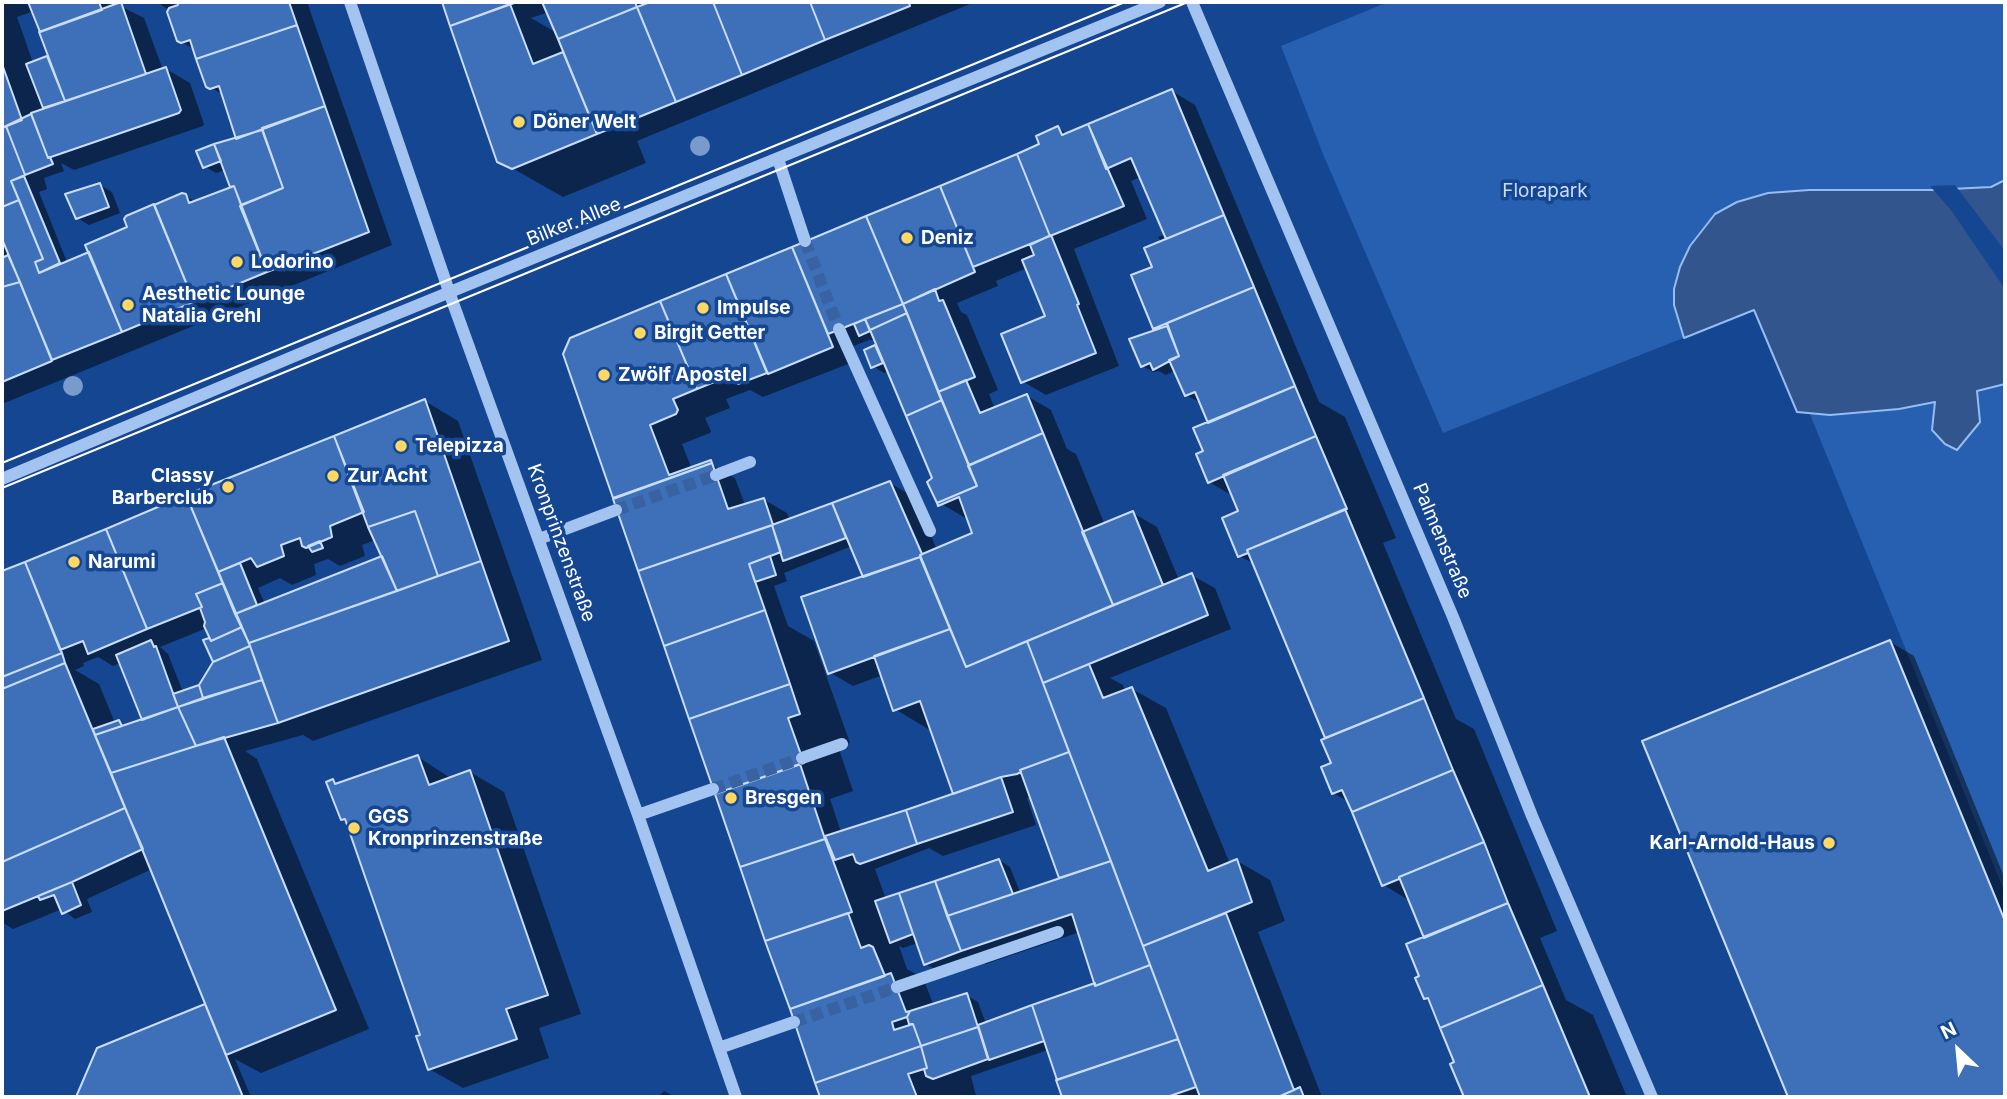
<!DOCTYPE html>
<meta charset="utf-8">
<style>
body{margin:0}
#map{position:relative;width:2007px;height:1099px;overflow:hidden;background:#154691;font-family:Inter,sans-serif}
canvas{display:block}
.frame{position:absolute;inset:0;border:4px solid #fff;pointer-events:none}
.north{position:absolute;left:1923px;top:1015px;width:70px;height:70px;-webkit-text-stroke:5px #154691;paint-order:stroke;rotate:334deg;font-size:19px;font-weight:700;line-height:28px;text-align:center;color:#fff}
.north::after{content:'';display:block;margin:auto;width:24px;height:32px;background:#fff;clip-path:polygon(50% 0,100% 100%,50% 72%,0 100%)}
</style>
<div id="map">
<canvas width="2007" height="1099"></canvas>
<div class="frame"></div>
<div class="north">N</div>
</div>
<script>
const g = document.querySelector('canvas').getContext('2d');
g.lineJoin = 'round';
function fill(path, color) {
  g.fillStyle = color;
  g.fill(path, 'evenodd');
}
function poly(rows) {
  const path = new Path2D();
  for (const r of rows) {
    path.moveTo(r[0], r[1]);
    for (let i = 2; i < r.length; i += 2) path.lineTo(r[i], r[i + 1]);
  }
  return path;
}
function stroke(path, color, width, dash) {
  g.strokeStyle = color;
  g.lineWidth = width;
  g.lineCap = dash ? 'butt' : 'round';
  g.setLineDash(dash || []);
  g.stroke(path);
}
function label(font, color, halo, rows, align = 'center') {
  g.font = font + ' Inter,sans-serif';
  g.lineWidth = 7;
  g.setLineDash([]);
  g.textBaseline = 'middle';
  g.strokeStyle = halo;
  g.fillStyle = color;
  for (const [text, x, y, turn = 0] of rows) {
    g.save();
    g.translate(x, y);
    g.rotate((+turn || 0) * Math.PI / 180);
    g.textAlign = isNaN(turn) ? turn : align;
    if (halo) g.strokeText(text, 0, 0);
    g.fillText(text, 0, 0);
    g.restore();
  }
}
fill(poly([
 [1388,2,2005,2,2005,893,1809,412,1797,412,1754,310,1443,433,1323,154,1281,46]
]), '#2760b0');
const water = poly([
 [2005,180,2005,384,1977,391,1980,422,1957,450,1945,444,1932,430,1935,402,1899,409,1830,415,1797,412,1754,310,1684,338,1674,305,1674,289,1680,267,1690,246,1715,214,1737,202,1768,193,1809,190,1931,190,1991,187,2005,180]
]);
fill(water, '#31558c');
stroke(water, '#95bdf4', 2);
fill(poly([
 [1955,185,2005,251,2005,289,1951,210,1930,186]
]), '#154691');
fill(poly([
 [2,2,117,2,118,5,144,18,163,70,166,69,190,83,204,124,203,126,74,170,61,163,64,171,44,178,47,189,39,192,67,262,90,253,185,196,196,202,232,188,225,170,216,173,204,166,238,138,224,95,208,86,194,49,178,40,170,11,157,2,307,2,392,245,2,404],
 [34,11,51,57,33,63,17,17],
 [444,2,653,3,975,2,637,141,646,163,563,197,498,160],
 [549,12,557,33,531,18],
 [1172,91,1195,105,1319,402,1345,417,1396,538,1383,543,1456,719,1474,729,1557,931,1540,938,1566,1000,1593,1015,1627,1097,1466,1097,1453,1064,1457,1062,1431,1001,1425,998,1421,977,1426,938,1410,901,1384,885,1349,802,1333,793,1334,764,1329,739,1326,737,1255,564,1239,556,1240,512,1233,496,1209,482,1205,452,1210,423,1201,403,1186,395,1176,370,1166,375,1159,371,1154,372,1142,366,1160,330,1155,328,1154,268,1162,243,1158,237,1166,234,1141,177,1131,181,1147,219,1074,249,1119,366,1046,395,1022,381,1047,317,1027,268,996,281,998,286,957,303,961,312,967,315,998,390,989,394,995,409,1027,396,1051,410,1067,449,1076,454,1105,525,1133,513,1157,527,1179,580,1191,575,1215,588,1231,629,1110,678,1123,685,1125,691,1132,689,1166,708,1230,864,1237,861,1270,880,1285,921,1258,932,1322,1097,1064,1097,1048,1050,971,1076,976,1096,974,1097,822,1097,565,354,571,340,1017,156,1041,145,1058,128,1068,134],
 [869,340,875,340,878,346,866,351,873,366,884,373,889,372,934,479,938,502,969,520,974,534,937,550,914,497,890,483,790,521,787,513,763,499,745,505,735,478,712,465,693,472,682,444,710,433,711,431,705,418,730,408,726,399,750,390,763,397,856,361,851,347],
 [852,546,864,576,803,598,829,672,853,686,883,675,895,709,928,729,931,728,955,795,841,832,830,799,853,791,838,746,850,743,814,641,788,626,774,586,787,581,784,573],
 [1032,797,1061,878,1020,892,1010,867,999,860,886,899,875,869,929,848,943,856,1036,825,1027,798],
 [1080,932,1097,984,986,1024,978,1002,966,995,934,1006,923,978,907,969,899,946,903,948,918,943,925,964,937,970,975,957,986,964],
 [100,185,112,192,120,213,89,225,77,218],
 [425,401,458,421,542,660,313,741,303,735,245,751,257,759,369,1029,261,1073,235,1059,251,1097,78,1097,98,1049,207,1005,152,869,87,899,92,912,75,919,62,909,13,929,2,922,2,573],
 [376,540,383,558,265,604,258,588,280,578,292,585,316,575,314,564,328,559,340,566,365,556,362,545],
 [207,628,212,639,206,641,215,663,200,686,183,692,168,654,160,647],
 [98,657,113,666,121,663,147,720,128,727,119,722,115,723,99,684,75,670,84,666,83,663],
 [1890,642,1914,656,2005,879,2005,1097,1790,1097,1644,742],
 [418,757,452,779,470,772,504,792,581,1014,539,1028,549,1058,463,1088,429,1069,422,1037,348,822,342,819,333,781,339,785],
 [664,1091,675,1097,658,1097]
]), '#0007');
const building = poly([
 [28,2,99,2,102,10,40,32,28,2],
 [121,2,146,74,65,101,39,32,121,2],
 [177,2,289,2,297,25,196,59,190,40,181,43,177,41,167,12,169,8,178,5,177,2],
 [442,2,517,2,450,26,442,2],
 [542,2,635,2,637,7,558,39,542,2],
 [650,2,713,2,742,75,676,102,637,7,650,2],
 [713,2,810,2,825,40,742,75,713,2],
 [810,2,909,2,910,6,825,40,810,2],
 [510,4,533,64,563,52,597,134,512,169,497,162,450,26,510,4],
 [637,7,676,102,597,134,558,39,637,7],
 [297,25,325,106,236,139,219,86,210,89,206,87,196,59,297,25],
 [47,56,65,101,43,108,26,64,47,56],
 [2,64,22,120,2,128,2,64],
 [166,67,181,110,179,113,48,158,31,113,166,67],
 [1172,89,1224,215,1166,239,1131,158,1106,169,1088,124,1172,89],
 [325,106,369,232,267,272,240,206,283,188,262,128,325,106],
 [31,114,48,158,50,157,53,164,25,175,6,126,31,114],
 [1088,124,1124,206,1050,236,1017,154,1039,144,1036,136,1058,126,1062,135,1088,124],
 [6,126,25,175,11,181,19,200,2,207,2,128,6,126],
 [262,130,283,188,241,205,234,186,230,187,214,144,262,130],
 [214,144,221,161,203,168,196,151,214,144],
 [1017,154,1050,236,973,267,940,186,1017,154],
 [24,176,60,263,39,273,35,262,43,259,11,181,24,176],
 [100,183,109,207,76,219,65,194,100,183],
 [234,186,267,272,194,302,154,205,182,193,186,194,189,203,234,186],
 [940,186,975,272,903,304,866,216,940,186],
 [19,200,43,259,35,262,39,273,89,252,122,332,52,360,2,239,2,207,19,200],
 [154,204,194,302,122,332,85,245,127,227,124,219,126,216,154,204],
 [1224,215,1254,287,1153,329,1131,275,1152,267,1144,248,1224,215],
 [866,216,903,304,828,334,792,247,866,216],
 [1051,235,1079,304,1077,305,1096,353,1021,383,1001,334,1045,316,1022,260,1034,255,1030,245,1051,235],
 [792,247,833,347,768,374,726,274,792,247],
 [8,255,20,282,2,287,2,258,8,255],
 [726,274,767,373,738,384,734,374,697,389,660,301,726,274],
 [20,282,52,361,2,382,2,287,20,282],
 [1254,287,1295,386,1208,423,1195,392,1185,396,1169,360,1179,356,1167,323,1254,287],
 [935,289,939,301,943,300,975,377,938,392,903,304,935,289],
 [660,301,697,389,673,399,678,410,676,414,650,425,669,475,711,460,712,463,613,498,563,354,570,338,660,301],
 [903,304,907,313,870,330,865,319,903,304],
 [907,313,942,400,906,416,870,330,907,313],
 [865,319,870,331,859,336,854,324,865,319],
 [1167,326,1179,356,1153,370,1150,363,1141,367,1129,339,1167,326],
 [875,345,883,363,871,368,864,350,875,345],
 [966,380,980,413,1027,394,1043,433,969,465,938,392,966,380],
 [1295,386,1316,436,1208,483,1196,454,1203,451,1193,428,1295,386],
 [425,399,481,561,438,576,415,511,368,527,334,436,425,399],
 [942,400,977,486,937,503,927,482,932,478,906,416,942,400],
 [1043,433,1113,605,966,667,920,555,972,533,959,497,938,506,937,503,977,486,968,466,1043,433],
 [334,436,364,512,330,526,332,537,306,548,302,546,300,538,281,545,284,556,257,567,251,558,218,572,186,495,334,436],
 [1316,436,1347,509,1247,550,1248,553,1238,557,1222,518,1238,511,1223,475,1316,436],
 [712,463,728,509,764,498,773,525,638,571,613,499,712,463],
 [890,481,922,554,920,557,863,577,832,503,890,481],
 [186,495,223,583,196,594,202,607,147,629,106,529,186,495],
 [832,503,846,538,783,561,772,525,832,503],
 [1345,509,1424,698,1325,738,1247,550,1345,509],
 [415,511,438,576,397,591,368,527,415,511],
 [1133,511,1163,585,1113,605,1082,532,1133,511],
 [772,525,781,552,749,564,765,610,664,646,638,571,772,525],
 [106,529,147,629,88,654,83,641,60,650,25,562,106,529],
 [320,541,323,548,312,552,308,546,320,541],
 [382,556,397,591,249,643,235,614,382,556],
 [770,556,776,575,755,582,749,564,770,556],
 [920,557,950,629,828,674,801,597,920,557],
 [481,561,509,641,278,723,249,643,481,561],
 [25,562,62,653,2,677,2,571,25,562],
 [240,563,257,605,235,614,218,572,240,563],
 [1192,573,1208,615,1043,683,1027,641,1192,573],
 [223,583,242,627,211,641,204,626,205,622,200,608,202,607,196,594,223,583],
 [765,610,790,684,689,719,664,646,765,610],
 [242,627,250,646,213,662,203,640,209,638,211,641,242,627],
 [950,629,966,667,1027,641,1069,752,1020,770,1021,772,1017,774,1001,777,953,794,920,701,893,711,874,656,950,629],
 [151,640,154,647,156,646,178,707,142,720,116,655,151,640],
 [1890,640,2005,921,2005,1097,1788,1097,1642,741,1890,640],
 [250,646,262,680,203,698,199,685,213,662,250,646],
 [62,653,65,663,2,689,2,677,62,653],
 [65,663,125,808,2,862,2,689,65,663],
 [1089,664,1103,698,1132,687,1208,871,1237,859,1252,902,1143,946,1043,683,1089,664],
 [262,680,278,723,196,746,178,707,262,680],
 [790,684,800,714,788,718,804,763,715,794,689,719,790,684],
 [199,685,203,698,178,707,173,694,199,685],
 [1424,698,1453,770,1352,812,1342,790,1332,794,1321,767,1331,763,1321,740,1424,698],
 [178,707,196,746,111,773,95,735,178,707],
 [119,720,122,726,95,735,93,729,119,720],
 [224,737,336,1010,226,1055,111,773,224,737],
 [1069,752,1111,861,1059,878,1020,770,1069,752],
 [418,755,429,785,470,770,548,995,506,1009,517,1039,428,1070,416,1036,420,1035,345,819,341,820,326,782,333,779,335,784,418,755],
 [800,764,825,839,740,867,715,794,800,764],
 [1453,770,1484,842,1399,877,1399,879,1382,886,1352,812,1453,770],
 [1001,777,1013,812,917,844,906,810,1001,777],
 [125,808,143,849,72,882,2,911,2,862,125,808],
 [906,810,917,844,860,864,856,862,853,854,835,860,825,836,906,810],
 [825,839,852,912,765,941,740,867,825,839],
 [1484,842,1508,903,1424,938,1399,877,1484,842],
 [999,859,1013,894,947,916,935,881,999,859],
 [1111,861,1150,965,1095,986,1072,914,961,951,947,916,1111,861],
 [935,881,961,951,924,965,899,893,935,881],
 [72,882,81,905,62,914,54,895,40,900,38,896,72,882],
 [899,893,913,934,890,943,875,901,899,893],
 [1508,903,1543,985,1440,1028,1428,998,1424,999,1415,978,1419,976,1406,944,1508,903],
 [848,913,861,948,869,945,873,947,885,976,790,1009,765,941,848,913],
 [1226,913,1294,1090,1278,1097,1200,1097,1143,946,1226,913],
 [1150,965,1178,1039,1057,1080,1032,1005,1095,983,1095,986,1150,965],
 [891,973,906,1012,910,1011,907,1017,892,1022,894,1030,913,1024,921,1046,815,1083,790,1009,891,973],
 [1543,985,1590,1097,1464,1097,1450,1064,1454,1062,1440,1028,1543,985],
 [967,993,978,1027,921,1046,913,1024,909,1024,907,1017,910,1011,967,993],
 [205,1004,243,1097,76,1097,97,1048,205,1004],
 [1032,1005,1044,1041,989,1060,978,1025,1032,1005],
 [978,1027,988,1059,933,1079,926,1076,924,1069,927,1068,921,1046,978,1027],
 [1178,1039,1196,1087,1167,1097,1062,1097,1056,1080,1178,1039],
 [921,1046,927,1068,908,1074,917,1097,820,1097,815,1083,921,1046],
 [1300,1087,1304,1097,1278,1097,1294,1090,1300,1087]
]);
fill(building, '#3d70b9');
stroke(building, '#cadefc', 2);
stroke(poly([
 [805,241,839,329],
 [616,510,716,475],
 [713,789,802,758],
 [794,1022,897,987]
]), '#3862a2', 12, [12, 6]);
stroke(poly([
 [350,2,453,303,638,815,736,1097],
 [1192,2,1453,617,1532,816,1652,1097],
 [778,159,805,241],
 [839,329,930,531],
 [716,475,750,462],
 [2,479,335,339,1160,2],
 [539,539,616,510],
 [802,758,842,744],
 [638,815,713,789],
 [897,987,1058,932],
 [719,1048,794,1022]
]), '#a3c3f1', 12);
stroke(poly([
 [2,463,1125,2],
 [2,488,1188,2]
]), '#fff', 2);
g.fillStyle = '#799acc';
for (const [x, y] of [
 [700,146],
 [73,386]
]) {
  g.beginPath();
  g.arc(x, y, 10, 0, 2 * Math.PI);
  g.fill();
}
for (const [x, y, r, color] of [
 [519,122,7,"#ffd862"],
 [907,238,7,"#ffd862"],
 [237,262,7,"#ffd862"],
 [128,305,7,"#ffd862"],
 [703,308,7,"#ffd862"],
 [640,333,7,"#ffd862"],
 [604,375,7,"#ffd862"],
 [401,446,7,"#ffd862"],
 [333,476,7,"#ffd862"],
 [228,487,7,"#ffd862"],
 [74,562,7,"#ffd862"],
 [731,798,7,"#ffd862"],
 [354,828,7,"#ffd862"],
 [1829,843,7,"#ffd862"]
]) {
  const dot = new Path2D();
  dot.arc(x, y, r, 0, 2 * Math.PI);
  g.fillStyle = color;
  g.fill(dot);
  stroke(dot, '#154691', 2.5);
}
label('bold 19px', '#fff', '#154691', [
 ["Döner Welt",533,122],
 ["Deniz",921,238],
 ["Lodorino",251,262],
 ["Aesthetic Lounge",142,294],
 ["Natalia Grehl",142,316],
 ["Impulse",717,308],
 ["Birgit Getter",654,333],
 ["Zwölf Apostel",618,375],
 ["Telepizza",415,446],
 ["Classy",214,476,"right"],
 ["Barberclub",214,498,"right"],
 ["Zur Acht",347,476],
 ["Narumi",88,562],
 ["Bresgen",745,798],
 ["GGS",368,817],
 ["Kronprinzenstraße",368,839],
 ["Karl-Arnold-Haus",1815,843,"right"]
], 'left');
label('19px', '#cadefc', '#154691', [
 ["Florapark",1545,191]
]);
label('19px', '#fff', '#154691', [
 ["Bilker Allee",574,222,-22],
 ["Palmenstraße",1442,541,67],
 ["Kronprinzenstraße",561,543,70]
]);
</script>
